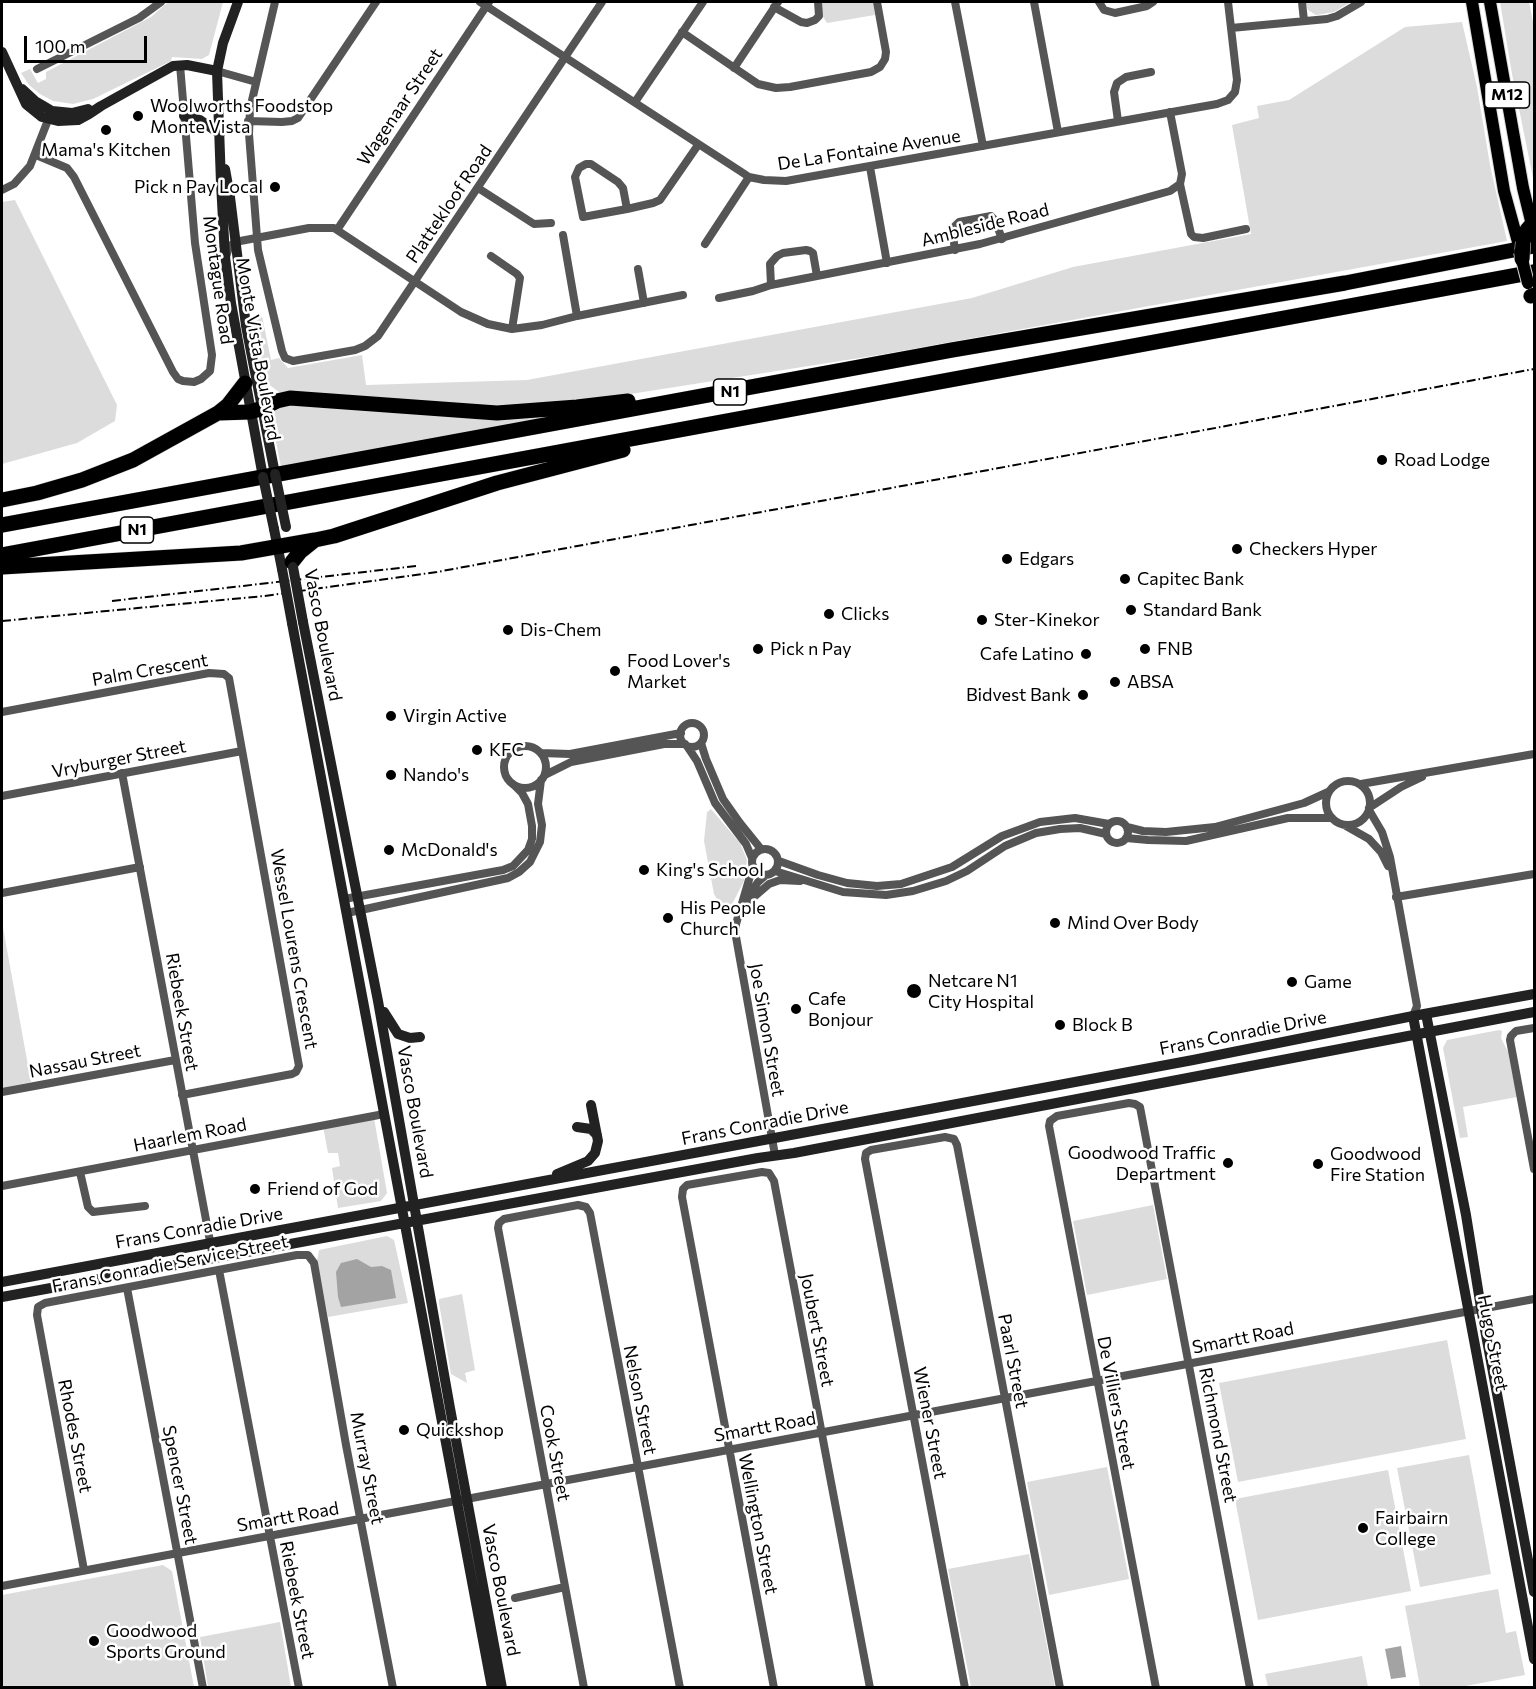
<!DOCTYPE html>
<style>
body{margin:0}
#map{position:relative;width:1536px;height:1689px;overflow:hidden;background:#fff;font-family:Commissioner,sans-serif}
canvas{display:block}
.frame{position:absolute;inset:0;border:3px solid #000;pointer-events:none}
.scale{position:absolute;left:24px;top:36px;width:123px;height:27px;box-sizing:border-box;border:3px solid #000;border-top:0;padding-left:8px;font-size:18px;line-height:21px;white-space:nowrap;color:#000;-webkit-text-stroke:4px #fff;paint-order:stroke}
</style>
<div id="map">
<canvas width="1536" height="1689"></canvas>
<div class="frame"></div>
<div class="scale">100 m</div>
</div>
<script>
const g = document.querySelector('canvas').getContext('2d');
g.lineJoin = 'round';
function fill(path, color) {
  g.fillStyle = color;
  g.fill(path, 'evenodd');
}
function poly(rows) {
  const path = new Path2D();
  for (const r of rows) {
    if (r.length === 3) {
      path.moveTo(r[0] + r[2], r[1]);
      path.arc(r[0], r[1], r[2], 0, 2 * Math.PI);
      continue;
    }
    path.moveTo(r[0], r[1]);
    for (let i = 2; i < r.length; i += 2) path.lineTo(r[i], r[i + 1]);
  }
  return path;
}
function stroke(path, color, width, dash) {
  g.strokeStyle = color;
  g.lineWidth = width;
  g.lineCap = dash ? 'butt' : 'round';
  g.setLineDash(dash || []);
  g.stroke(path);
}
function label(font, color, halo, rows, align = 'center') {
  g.font = font + ' Commissioner,sans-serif';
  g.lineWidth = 5;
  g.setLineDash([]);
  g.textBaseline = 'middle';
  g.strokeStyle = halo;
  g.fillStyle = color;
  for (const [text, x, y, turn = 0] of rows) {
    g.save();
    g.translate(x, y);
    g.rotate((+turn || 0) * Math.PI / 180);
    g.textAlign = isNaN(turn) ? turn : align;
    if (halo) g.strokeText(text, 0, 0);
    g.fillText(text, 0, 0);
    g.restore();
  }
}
fill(poly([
 [168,2,223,2,209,55,202,59,172,57,171,61,93,99,73,104,53,101,40,94,29,85,21,73,30,69,38,83,46,79,46,72,151,17],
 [820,2,873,2,875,15,827,23,822,15],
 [1305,2,1351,2,1334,12,1316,15,1308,10],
 [1500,2,1529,2,1534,27,1534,183,1512,74],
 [1462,22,1477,87,1490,165,1507,241,885,354,586,401,512,408,279,392,267,383,258,342,250,325,249,318,262,316,271,360,279,358,288,368,362,355,366,385,527,380,972,298,1073,267,1251,234,1232,125,1259,118,1257,106,1289,100,1405,27],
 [15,200,117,405,115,421,77,443,2,464,2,202],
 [273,405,589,410,281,467,270,411],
 [711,809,740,843,747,860,744,881,728,912,722,908,714,894,704,841,707,812],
 [2,922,31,1082,2,1088],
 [1499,1030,1502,1031,1501,1038,1508,1052,1517,1097,1463,1107,1468,1137,1460,1138,1443,1048,1447,1040],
 [374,1118,387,1193,381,1201,338,1208,332,1168,340,1166,338,1153,328,1153,323,1126],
 [1153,1205,1167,1279,1087,1295,1073,1221],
 [387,1236,394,1240,408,1303,328,1317,317,1261,319,1250],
 [462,1294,475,1370,465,1373,467,1383,451,1374,439,1303,439,1299],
 [1447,1340,1466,1439,1238,1482,1219,1383],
 [1469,1455,1491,1574,1420,1587,1397,1468],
 [1107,1467,1129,1579,1049,1595,1027,1482],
 [1388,1470,1411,1591,1258,1620,1235,1499],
 [1029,1554,1055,1687,971,1687,948,1569],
 [163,1565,172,1571,194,1687,2,1687,2,1595],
 [1498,1589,1506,1633,1516,1631,1525,1675,1460,1687,1420,1687,1405,1606],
 [280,1622,291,1687,208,1687,200,1637],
 [1362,1656,1368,1687,1268,1687,1265,1674]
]), '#dcdcdc');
fill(poly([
 [357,1259,371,1267,382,1266,391,1270,396,1298,341,1307,338,1297,336,1272,341,1263],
 [1401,1646,1406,1677,1391,1679,1385,1649]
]), '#a3a3a3');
const primary = poly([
 [1472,2,1504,191,1518,242],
 [1490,2,1523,188,1534,233]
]);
const highway = poly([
 [1523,242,1527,230,1534,222],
 [1531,296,1534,295],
 [218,413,250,412,263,408,277,401,290,398,497,413,577,407,628,401],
 [2,500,37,493,82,480,133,460,218,413,228,405,245,383],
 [2,525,952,350,1345,283,1534,246],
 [2,555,1534,272],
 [292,562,300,552,315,540],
 [2,567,241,553,315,540,334,536,497,483,623,450]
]);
stroke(primary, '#dbdbdb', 14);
stroke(highway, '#dbdbdb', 16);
stroke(poly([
 [275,2,250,109,249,134,258,250,282,351,285,358,293,361,355,350,365,346,378,336,602,2],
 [480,2,740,171,749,177,764,180,786,181,1217,104,1228,100,1235,92,1237,80,1228,2],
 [955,2,983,146],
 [1034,2,1058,132],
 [1099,2,1104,10,1115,13,1147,6,1153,2],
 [1302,2,1304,21],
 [774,7,801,22,807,23,815,20,819,16,818,2],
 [1231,28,1327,19,1337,16,1361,2],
 [682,32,758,84,776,88,790,87,871,72,880,67,885,59,886,52,877,2],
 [734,68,778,2],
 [37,69,139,18,161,2],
 [217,71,256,82],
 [635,102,703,2],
 [1170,112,1182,174,1180,184,1191,234,1194,237,1203,238,1246,229],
 [248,121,282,122,292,121,298,118,376,2],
 [1118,121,1114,92,1117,83,1126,77,1151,72],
 [36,155,67,168,74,177,173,372,178,379,183,381,194,382,201,379,210,371,212,355,195,243,180,65],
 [870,167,887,263],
 [478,188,534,224,551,223],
 [2,190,14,184,30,166,50,115],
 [627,209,623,188,618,182,591,164,586,164,579,168,575,177,583,217,627,209,653,203,660,200,698,145],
 [337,230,489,2],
 [563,235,577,316],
 [705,244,749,177],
 [955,250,952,229,959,222,991,216,995,220,1002,239],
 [491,256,517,274,520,278,512,329],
 [226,257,229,247,235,242,309,228,334,228,461,312,488,324,512,329,542,325,577,316,683,295],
 [638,269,644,303],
 [771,285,770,264,777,256,783,253,806,250,810,251,813,253,817,276],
 [719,298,753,291,771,285,980,244,1170,191,1180,184],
 [2,712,209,673,224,674,229,678,299,1066,296,1072,292,1074,182,1095],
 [692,735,12],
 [701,743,706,759,723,799,740,823,761,849],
 [525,767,21],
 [687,746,697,761,715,803,746,844,752,858],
 [541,753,570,754,681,733],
 [122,773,213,1257],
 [545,775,571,762,664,744,685,744],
 [1348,803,22],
 [1361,784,1534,754],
 [2,796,242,751],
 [1369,808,1401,787,1422,777],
 [1369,810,1382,832,1390,857,1417,1006,1413,1016],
 [1117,832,11],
 [1346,826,1369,839,1381,852,1388,866],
 [1127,827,1143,831,1166,832,1215,827,1304,803,1328,792],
 [1126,838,1148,840,1186,841,1288,818,1332,818],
 [765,862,13],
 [779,861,818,875,847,883,877,886,901,884,952,867,1002,836,1040,822,1075,818,1109,824],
 [753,866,736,924,736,937,775,1155],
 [775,871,843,892,886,895,913,891,946,881,967,871,1005,846,1036,833,1060,829,1080,828,1106,834],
 [2,893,140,867],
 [1396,897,1534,874],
 [747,898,758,882,766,875],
 [344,899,503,870,513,866,528,850,532,839,532,826,528,804,522,793,513,784],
 [741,908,769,884,780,880,800,881],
 [347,913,508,878,519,872,530,862,540,842,542,825,538,804,541,780],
 [1534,1028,1516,1031,1511,1036,1510,1040,1534,1169],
 [2,1092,175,1060],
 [80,1172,88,1207,93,1212,145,1206],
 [2,1186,384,1114],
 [219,1270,299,1688],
 [127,1288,203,1688],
 [84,1570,37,1315,38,1307,45,1303,297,1255,308,1255,314,1263,346,1445,393,1688],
 [2,1586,1534,1299],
 [515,1598,565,1587],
 [584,1688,498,1228,499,1223,504,1219,578,1205,586,1207,590,1213,680,1688],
 [774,1688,682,1197,683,1189,687,1185,762,1172,769,1173,774,1181,870,1688],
 [965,1688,865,1159,866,1153,871,1150,945,1137,954,1139,957,1145,1060,1688],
 [1156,1688,1049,1126,1050,1121,1057,1116,1129,1103,1135,1104,1140,1107,1250,1688]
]), '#555', 8);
stroke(poly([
 [238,2,223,43,217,71,221,183,225,257,231,303,263,477],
 [2,52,26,104,42,117,58,121,78,120,89,114,101,106,173,66,187,65,217,71],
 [22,89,35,101,52,111,72,113,88,109],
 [184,116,200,120,220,134],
 [225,169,230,197,246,326,275,474],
 [274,529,282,569],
 [303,622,378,1001,450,1408,502,1688],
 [292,623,492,1688],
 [384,1012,398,1034,410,1038,420,1037],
 [1426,1014,1466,1215,1481,1308,1534,1592],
 [1413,1016,1534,1659],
 [577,1127,591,1129,597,1135],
 [557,1174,588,1161,595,1153,598,1141,591,1105],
 [2,1282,1193,1060,1413,1016,1534,994],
 [2,1297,758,1158,794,1153,1534,1012]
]), '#222', 10);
stroke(primary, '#000', 12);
stroke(highway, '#000', 15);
stroke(poly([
 [112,601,416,566],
 [2,621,264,596,437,572,1534,369]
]), '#000', 2, [9, 3, 1.5, 3]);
const primaryBridge = poly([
 [1520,252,1528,283]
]);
const highwayBridge = poly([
 [1522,259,1523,242]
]);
stroke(primaryBridge, '#dbdbdb', 14, []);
stroke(highwayBridge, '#dbdbdb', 16, []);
stroke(poly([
 [275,474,286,527],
 [263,477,274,529],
 [293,567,303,622],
 [282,569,292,623]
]), '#222', 10);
stroke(primaryBridge, '#000', 12);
stroke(highwayBridge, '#000', 15);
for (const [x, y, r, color] of [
 [138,116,6,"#000"],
 [106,130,6,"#000"],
 [275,187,6,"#000"],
 [1382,460,6,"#000"],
 [1237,549,6,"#000"],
 [1007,559,6,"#000"],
 [1125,579,6,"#000"],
 [1131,610,6,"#000"],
 [829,614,6,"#000"],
 [982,620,6,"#000"],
 [508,630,6,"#000"],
 [758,649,6,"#000"],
 [1145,649,6,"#000"],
 [1086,654,6,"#000"],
 [615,671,6,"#000"],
 [1115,682,6,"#000"],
 [1083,695,6,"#000"],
 [391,716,6,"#000"],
 [477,750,6,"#000"],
 [391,775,6,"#000"],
 [389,850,6,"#000"],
 [644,870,6,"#000"],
 [668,918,6,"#000"],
 [1055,923,6,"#000"],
 [1292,982,6,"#000"],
 [914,991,8,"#000"],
 [796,1009,6,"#000"],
 [1060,1025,6,"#000"],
 [1228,1163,6,"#000"],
 [1318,1164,6,"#000"],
 [255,1189,6,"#000"],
 [404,1430,6,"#000"],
 [1363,1528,6,"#000"],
 [94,1641,6,"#000"]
]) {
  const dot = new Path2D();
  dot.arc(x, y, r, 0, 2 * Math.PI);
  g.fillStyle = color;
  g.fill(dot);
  stroke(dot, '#fff', 2);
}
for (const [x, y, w] of [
 [1507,95,45],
 [730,392,33],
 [137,530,33]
]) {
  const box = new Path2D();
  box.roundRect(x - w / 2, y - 13, w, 26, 4.5);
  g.fillStyle = '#fff';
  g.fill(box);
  stroke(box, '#000', 1.5);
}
label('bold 16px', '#000', null, [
 ["M12",1507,95],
 ["N1",730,392],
 ["N1",137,530]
]);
label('18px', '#000', '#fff', [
 ["Woolworths Foodstop",150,106],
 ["Monte Vista",150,127],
 ["Mama's Kitchen",106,150,"center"],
 ["Pick n Pay Local",263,187,"right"],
 ["Road Lodge",1394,460],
 ["Checkers Hyper",1249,549],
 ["Edgars",1019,559],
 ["Capitec Bank",1137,579],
 ["Standard Bank",1143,610],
 ["Clicks",841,614],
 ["Ster-Kinekor",994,620],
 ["Dis-Chem",520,630],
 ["Pick n Pay",770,649],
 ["FNB",1157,649],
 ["Cafe Latino",1074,654,"right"],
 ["Food Lover's",627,661],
 ["Market",627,682],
 ["ABSA",1127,682],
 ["Bidvest Bank",1071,695,"right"],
 ["Virgin Active",403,716],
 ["KFC",489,750],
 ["Nando's",403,775],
 ["McDonald's",401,850],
 ["King's School",656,870],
 ["His People",680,908],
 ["Church",680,929],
 ["Mind Over Body",1067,923],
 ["Netcare N1",928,981],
 ["City Hospital",928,1002],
 ["Game",1304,982],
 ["Cafe",808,999],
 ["Bonjour",808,1020],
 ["Block B",1072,1025],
 ["Goodwood Traffic",1216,1153,"right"],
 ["Department",1216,1174,"right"],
 ["Goodwood",1330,1154],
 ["Fire Station",1330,1175],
 ["Friend of God",267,1189],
 ["Quickshop",416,1430],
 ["Fairbairn",1375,1518],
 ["College",1375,1539],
 ["Goodwood",106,1631],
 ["Sports Ground",106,1652]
], 'left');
label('18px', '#000', '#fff', [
 ["Wagenaar Street",400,107,-56],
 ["De La Fontaine Avenue",869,150,-9],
 ["Plattekloof Road",449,204,-56],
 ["Ambleside Road",985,225,-14],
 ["Montague Road",218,280,82],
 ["Monte Vista Boulevard",258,349,80],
 ["Vasco Boulevard",323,635,79],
 ["Palm Crescent",150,670,-10],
 ["Vryburger Street",119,759,-11],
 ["Wessel Lourens Crescent",294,949,80],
 ["Riebeek Street",182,1012,80],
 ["Joe Simon Street",767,1030,80],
 ["Frans Conradie Drive",1243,1033,-11],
 ["Nassau Street",85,1061,-11],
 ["Vasco Boulevard",415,1112,80],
 ["Frans Conradie Drive",765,1123,-11],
 ["Haarlem Road",190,1135,-11],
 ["Frans Conradie Drive",199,1228,-10],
 ["Frans Conradie Service Street",170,1264,-11],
 ["Joubert Street",817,1330,79],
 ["Smartt Road",1243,1338,-11],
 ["Hugo Street",1493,1343,79],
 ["Paarl Street",1013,1361,79],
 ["Nelson Street",640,1400,79],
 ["De Villiers Street",1116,1403,79],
 ["Wiener Street",930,1423,79],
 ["Smartt Road",765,1427,-10],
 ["Richmond Street",1218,1435,79],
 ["Rhodes Street",75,1436,79],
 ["Cook Street",555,1453,79],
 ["Murray Street",367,1468,79],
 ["Spencer Street",180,1485,79],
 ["Smartt Road",288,1517,-10],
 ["Wellington Street",758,1524,79],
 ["Vasco Boulevard",501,1590,79],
 ["Riebeek Street",297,1600,79]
]);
</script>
